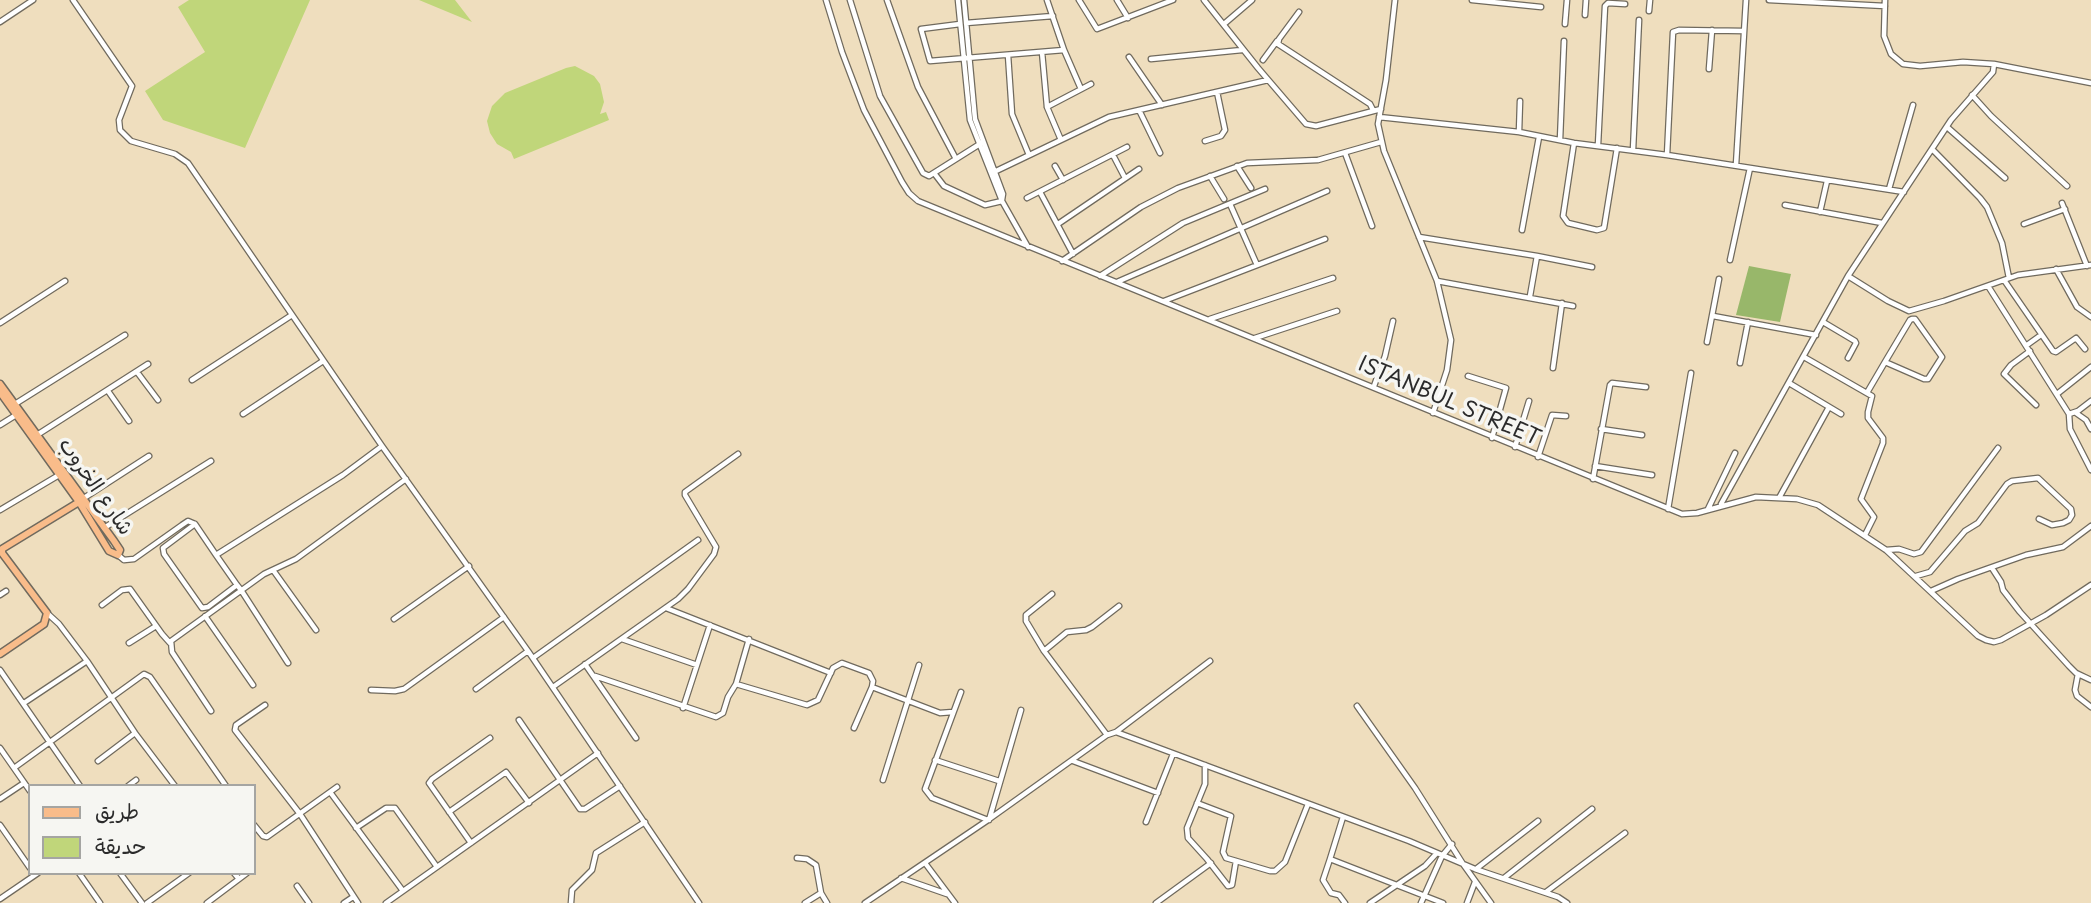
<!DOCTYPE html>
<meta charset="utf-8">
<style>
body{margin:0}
#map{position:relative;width:2091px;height:903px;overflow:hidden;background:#efdebe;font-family:"Playpen Sans","Playpen Sans Arabic",sans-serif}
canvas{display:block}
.legend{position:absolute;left:28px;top:784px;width:228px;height:91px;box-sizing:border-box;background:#f6f6f2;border:2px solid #a5a5a2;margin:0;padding:9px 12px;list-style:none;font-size:21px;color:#2b2b2b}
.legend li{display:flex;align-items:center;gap:14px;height:35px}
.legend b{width:35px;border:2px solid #a5a5a2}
</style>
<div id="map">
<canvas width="2091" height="903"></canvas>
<ul class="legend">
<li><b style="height:9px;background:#f9bc8a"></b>طريق</li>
<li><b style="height:19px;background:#c0d67a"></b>حديقة</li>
</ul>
</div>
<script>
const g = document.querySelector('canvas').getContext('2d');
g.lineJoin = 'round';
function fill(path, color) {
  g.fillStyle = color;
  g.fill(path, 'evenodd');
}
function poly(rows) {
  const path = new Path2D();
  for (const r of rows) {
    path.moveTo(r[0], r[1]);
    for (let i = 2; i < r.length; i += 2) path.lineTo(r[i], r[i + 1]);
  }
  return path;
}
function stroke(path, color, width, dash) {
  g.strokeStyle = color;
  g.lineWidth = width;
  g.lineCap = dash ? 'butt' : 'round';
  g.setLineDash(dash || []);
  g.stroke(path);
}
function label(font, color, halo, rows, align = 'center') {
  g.font = font + ' "Playpen Sans","Playpen Sans Arabic",sans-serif';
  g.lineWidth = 7;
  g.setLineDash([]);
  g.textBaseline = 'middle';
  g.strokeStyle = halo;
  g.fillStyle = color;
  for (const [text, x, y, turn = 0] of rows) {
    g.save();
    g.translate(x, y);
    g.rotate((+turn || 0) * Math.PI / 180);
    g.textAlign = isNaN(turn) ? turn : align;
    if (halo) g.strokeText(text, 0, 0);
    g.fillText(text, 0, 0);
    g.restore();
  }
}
fill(poly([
 [189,0,310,0,245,148,163,120,145,91,205,52,178,7],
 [419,0,455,0,472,22],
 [575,66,594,76,600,84,604,102,600,114,606,112,609,120,514,159,511,152,497,144,490,133,487,121,492,106,505,93,566,68]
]), '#c0d67a');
fill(poly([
 [1749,266,1791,274,1780,322,1736,315]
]), '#98b76a');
const minor = poly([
 [73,0,132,86,119,120,120,130,131,141,175,154,188,163,382,446,528,651,699,903],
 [826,0,842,52,864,110,902,182,909,193,918,201,1682,514,1697,513,1756,497,1797,499,1818,505,1886,550,1978,636,1986,640,1994,642,2001,640,2046,615,2091,585],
 [850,0,880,96,923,173,929,176,983,142],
 [887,0,918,87,956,159],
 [958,0,970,120,1002,201,1028,247],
 [964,0,975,119,1003,194,1002,200],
 [1047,0,1064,50,1081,89],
 [1079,0,1097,29,1173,0],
 [1117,0,1128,18],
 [1204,0,1258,68,1306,124,1316,126,1381,109],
 [1395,0,1386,80,1378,124,1384,151,1437,281,1451,340,1447,370,1433,413],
 [1472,0,1541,7],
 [1769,0,1885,6],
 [1885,0,1884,36,1891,54,1903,64,1920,66,1963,62,1994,64,2091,83],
 [1649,11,1650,0],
 [1299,12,1279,39,1278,44,1370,104,1373,110],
 [1585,15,1586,0],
 [0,22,33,0],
 [966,23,1053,16],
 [960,24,921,29,930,61,1064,50],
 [1224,24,1252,0],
 [1565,24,1567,0],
 [1042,52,1047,107,1061,140],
 [1008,55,1012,114,1029,155],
 [1129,57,1162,105],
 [1151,59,1242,50],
 [1263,60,1277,41],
 [1709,69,1712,30],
 [1972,95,1991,116,2067,186],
 [1047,107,1091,84],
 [1379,117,1519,132,1574,143,1667,155,1904,192],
 [1947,127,2005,178],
 [1519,132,1520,101],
 [1560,140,1564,41],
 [1205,141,1221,136,1225,130,1217,92],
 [1574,143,1563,216,1568,223,1597,230,1604,228,1617,148],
 [1598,145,1605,6,1608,3,1625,4],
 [1932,149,1980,198,1987,207,2002,243,2009,278],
 [1633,150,1639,20],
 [1160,153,1139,110,1268,80],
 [1345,153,1372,226],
 [1113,155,1125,178],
 [1667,155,1673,32,1679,30,1744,31],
 [1736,165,1746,0],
 [1055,166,1063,180],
 [1237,166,1251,188],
 [994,172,1109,117,1139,110],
 [934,173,944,186,985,205,1002,201],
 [1210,176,1224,199],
 [1889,189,1913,105],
 [1040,192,1073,254],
 [1027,198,1127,147],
 [2062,203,2087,266],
 [1230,204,1257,265],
 [1785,205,1882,223],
 [1820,212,1827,181],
 [1058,224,1139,169],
 [2024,224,2065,209],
 [1522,230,1539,137],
 [1419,237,1537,256,1592,267],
 [1730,260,1750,168],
 [1062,261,1141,207,1178,188,1247,163,1318,160,1381,142],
 [2056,269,2077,307,2091,317],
 [1100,276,1183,223,1265,189],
 [1848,276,1888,301,1909,311,1944,301,2018,275,2091,265],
 [2004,280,2053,351,2056,352,2076,338,2085,349],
 [1437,281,1573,306],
 [1117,282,1327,191],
 [1988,286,2069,414,2070,429,2091,470],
 [1530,296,1537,256],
 [1164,301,1325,239],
 [1713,316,1816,335],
 [1210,319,1333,278],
 [1823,322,1855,341,1856,343,1848,358],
 [0,323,65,281],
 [1255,338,1337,311],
 [1707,342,1719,279],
 [2027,345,2041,335],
 [2030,351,2011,365,2004,374,2036,405],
 [1804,357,1872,396,1868,412,1868,418,1883,438,1883,443,1861,499,1874,517,1865,535],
 [1740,363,1748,322],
 [1553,368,1562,303],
 [137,372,158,400],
 [1468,376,1506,388,1492,438],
 [192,380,292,315],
 [1789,383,1841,414],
 [1374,386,1385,356,1393,321],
 [108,391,129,421],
 [1868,391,1885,362,1910,320,1912,319,1915,319,1942,357,1928,379,1924,379,1885,362],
 [2057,394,2091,367],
 [15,404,125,335],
 [2076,413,2086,420,2091,429],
 [243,414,323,361],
 [2069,414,2078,411,2091,401],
 [0,425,16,415],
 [1601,429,1642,435],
 [37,435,148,364],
 [1515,447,1529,401],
 [1538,457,1552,415,1566,416],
 [1595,466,1652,475],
 [1593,479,1610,385,1612,383,1646,387],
 [84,498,149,456],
 [1779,498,1829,407],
 [1721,504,1848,276,1951,120,1993,72,1994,64],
 [1668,509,1691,373],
 [1708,509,1735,453],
 [0,510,59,475],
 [104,528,211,461],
 [1886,550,1899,549,1914,554,1921,552,1998,448],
 [118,555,124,560,134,559,182,525,188,521,195,524],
 [216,555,343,475,382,446],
 [1992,568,2001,582,2003,590,2020,612,2069,666,2076,673,2091,680],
 [273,570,316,630],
 [1916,576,1930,572,1965,531,1978,523,2007,484,2012,481,2038,478,2071,509,2072,515,2069,520,2063,523,2052,525,2039,519],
 [237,585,208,607,202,608,164,554,163,548,195,524,216,555,237,585,241,590,288,663],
 [1931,591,1958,579,2026,555,2063,547,2091,526],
 [1052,594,1026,615,1026,621,1044,651,1107,735],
 [0,595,6,591],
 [102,605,122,590,130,589,162,634,170,643],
 [666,608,831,673],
 [47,613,59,624,87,661,135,733,175,786],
 [205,616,253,685],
 [394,619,469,566],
 [622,639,697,665],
 [129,643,156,626],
 [1044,651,1067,632,1086,630,1092,627,1119,606],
 [533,658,698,540],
 [585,664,636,738],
 [0,670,80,786],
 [2078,674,2075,690,2077,696,2091,707],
 [595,676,716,717,723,713,728,697,736,684,749,639],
 [736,684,807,705,818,700,833,668,842,663,869,673,873,681,872,687],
 [553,687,678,599,688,589,714,554,716,547,685,495,685,492,738,454],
 [476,689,528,651],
 [371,690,395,691,404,689,504,617],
 [961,692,925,789,932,798,988,820],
 [24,703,87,661],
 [265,705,236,725,235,730,300,814,358,903],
 [1357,706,1415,788,1463,864,1491,903],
 [683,708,710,625],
 [211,711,172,652,171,641,264,574,296,559,406,479],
 [519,720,580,809,585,809,620,786],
 [854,728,872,687,940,713,953,712],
 [1116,732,1409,841,1475,869,1558,897,1567,903],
 [0,748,30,791],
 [935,760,999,781],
 [98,761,135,733],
 [1073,761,1158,793],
 [1205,765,1205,784,1187,828,1188,838,1207,859,1228,886,1232,885,1236,861],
 [14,768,144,674,150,677,226,786],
 [883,780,919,665],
 [128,786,136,780],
 [330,792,403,891],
 [0,799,24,783],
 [1197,803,1231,816,1223,852,1226,858,1270,871,1275,871,1285,862,1308,804],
 [449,812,506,772,529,803],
 [1343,817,1330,859,1443,903],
 [989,820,1021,710],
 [1146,822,1173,754],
 [0,825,30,868],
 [254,825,263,836,267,837,337,787],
 [356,828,386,808,395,808,437,867],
 [471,843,429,783,432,779,490,738],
 [797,858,807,859,816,865,821,893,827,903],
 [1330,859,1323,880,1331,893,1339,895,1345,903],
 [925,863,955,903],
 [1476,869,1538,821],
 [79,873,100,903],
 [120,873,142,903],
 [234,873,239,879],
 [901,878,947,894],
 [1504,878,1592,809],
 [297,886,309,903],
 [1546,892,1625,833],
 [0,899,38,873],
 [147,903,189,873],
 [207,903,247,873],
 [344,903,353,897],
 [386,903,598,753],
 [571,903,572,890,592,870,596,853,645,822],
 [805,903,821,893],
 [865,903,988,820,1107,735,1116,732,1210,661],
 [1156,903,1211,863],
 [1370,903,1425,866,1436,854],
 [1421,903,1442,856,1452,844],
 [1467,903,1475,882]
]);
const major = poly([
 [0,384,114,541,120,550,118,555],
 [0,392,79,502,109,551,118,555],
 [0,654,44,624,47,613,2,553,2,549,79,502]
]);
stroke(minor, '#706a5e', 7);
stroke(major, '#706a5e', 9);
stroke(minor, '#fff', 4.5);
stroke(major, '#f9bc8a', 6);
label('21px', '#2b2b2b', '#f6f6f2', [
 ["ISTANBUL STREET",1449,402,23],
 ["شارع الخروب",95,487,55]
]);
</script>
